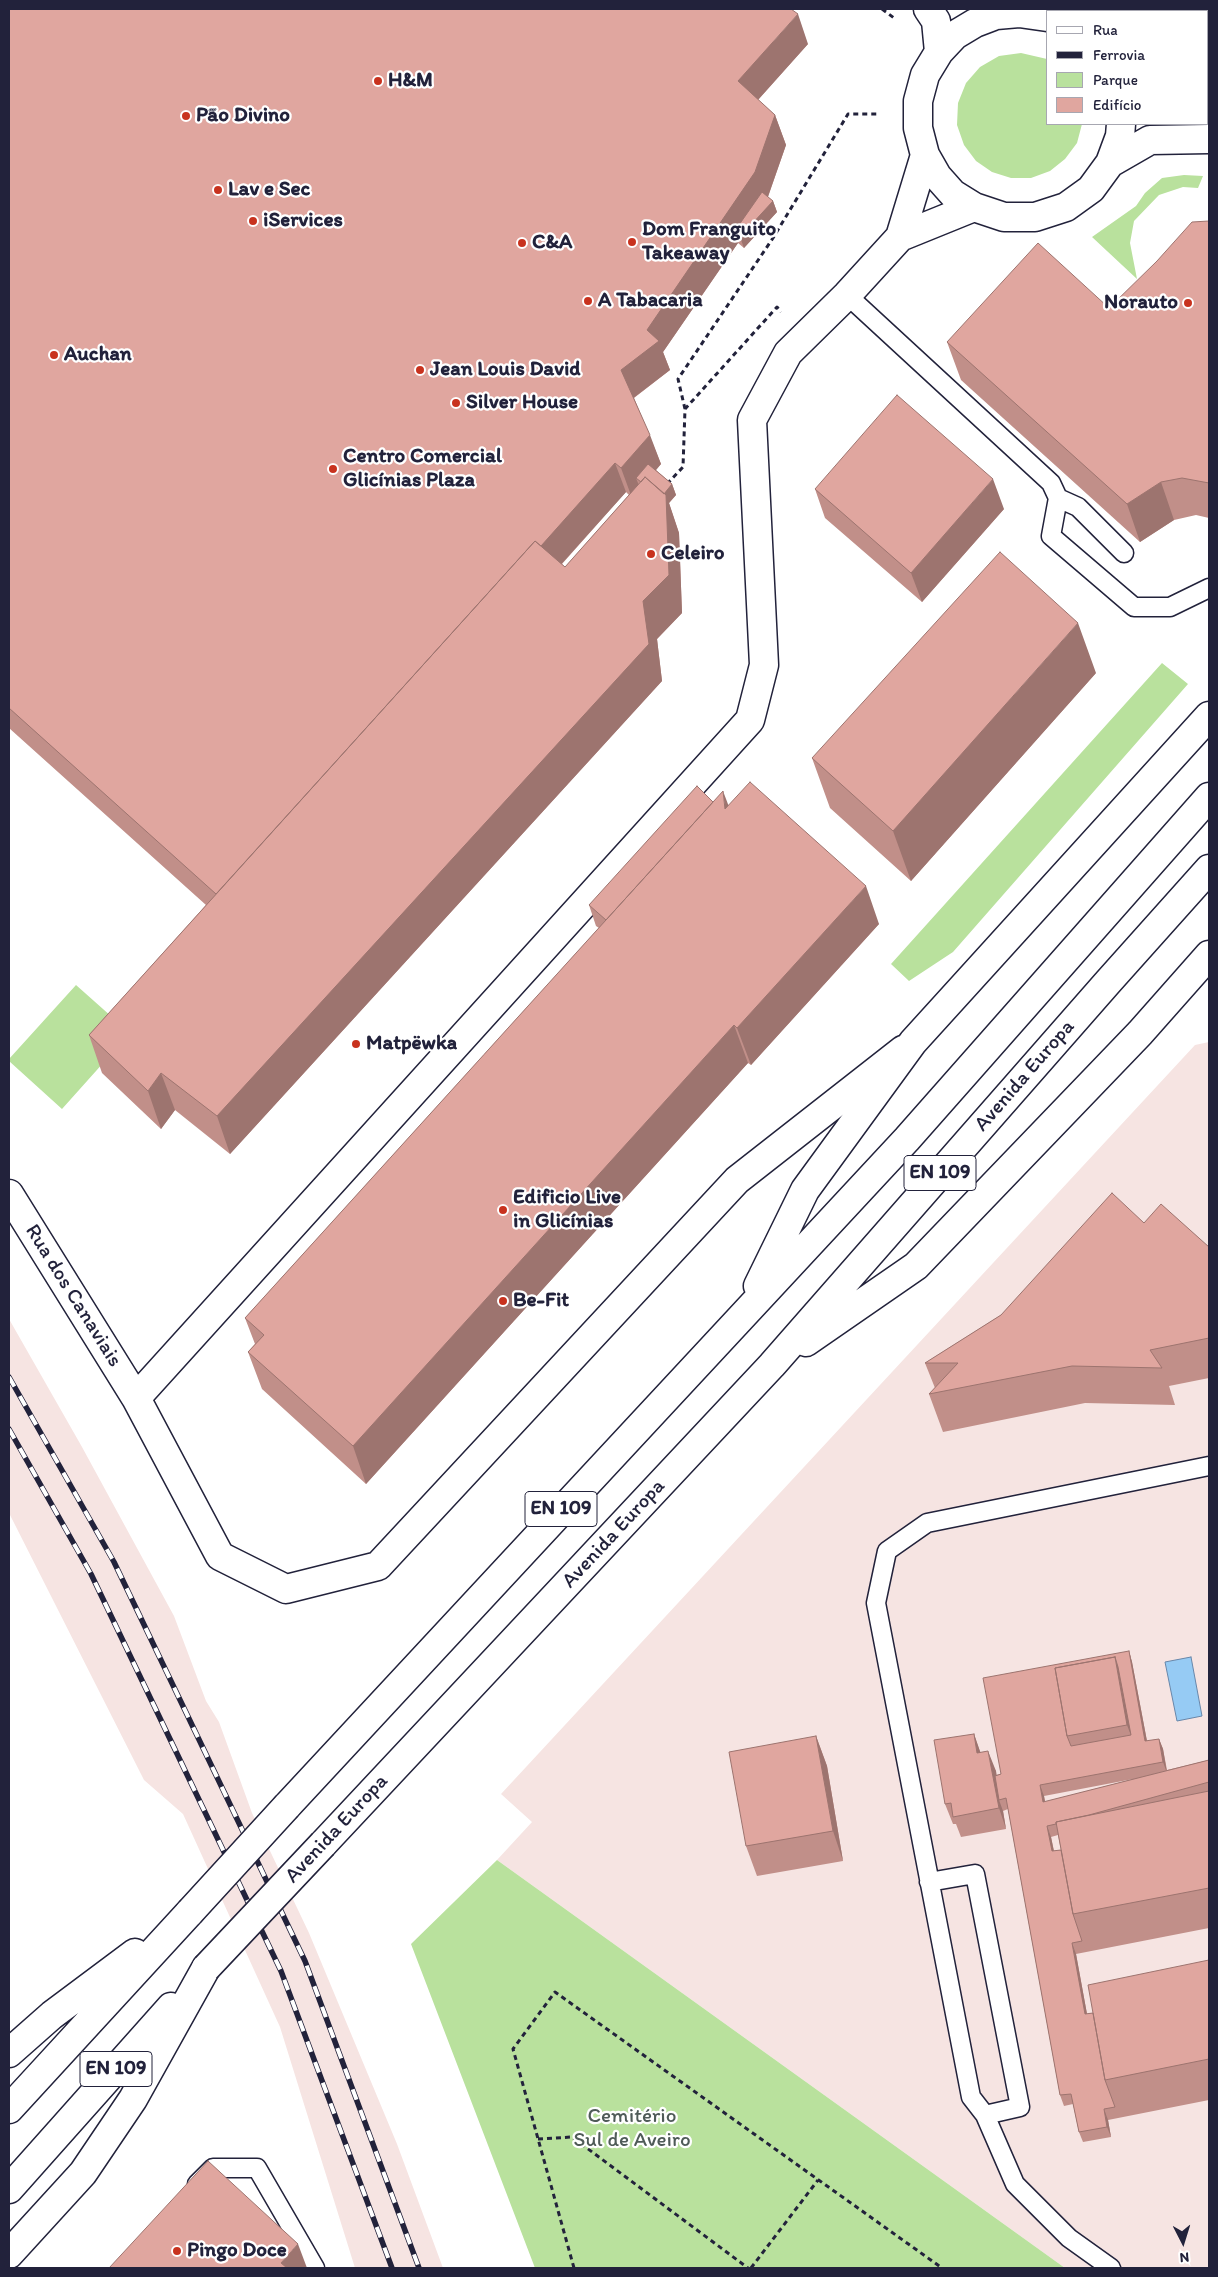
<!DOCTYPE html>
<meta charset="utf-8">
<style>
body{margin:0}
#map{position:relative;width:1218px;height:2277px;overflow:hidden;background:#fff;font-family:Itim,sans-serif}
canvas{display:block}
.frame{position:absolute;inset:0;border:10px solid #22223b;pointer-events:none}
.legend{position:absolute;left:1046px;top:10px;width:162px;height:115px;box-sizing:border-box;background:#fff;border:1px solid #a7a7b1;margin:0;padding:6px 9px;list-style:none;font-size:15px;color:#22223b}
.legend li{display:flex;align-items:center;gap:10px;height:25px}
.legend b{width:25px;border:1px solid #a7a7b1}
.north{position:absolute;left:1158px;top:2217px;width:50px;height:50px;-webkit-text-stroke:4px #fff;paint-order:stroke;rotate:175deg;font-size:14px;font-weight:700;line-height:20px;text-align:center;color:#22223b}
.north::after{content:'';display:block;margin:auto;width:18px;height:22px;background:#22223b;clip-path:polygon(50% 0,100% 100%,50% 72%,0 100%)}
</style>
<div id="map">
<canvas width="1218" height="2277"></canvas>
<div class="frame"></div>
<ul class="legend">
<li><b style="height:6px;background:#fff"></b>Rua</li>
<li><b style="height:6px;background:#22223b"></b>Ferrovia</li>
<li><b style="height:14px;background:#b9e19d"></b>Parque</li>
<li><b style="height:14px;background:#e0a69f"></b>Edifício</li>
</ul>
<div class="north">N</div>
</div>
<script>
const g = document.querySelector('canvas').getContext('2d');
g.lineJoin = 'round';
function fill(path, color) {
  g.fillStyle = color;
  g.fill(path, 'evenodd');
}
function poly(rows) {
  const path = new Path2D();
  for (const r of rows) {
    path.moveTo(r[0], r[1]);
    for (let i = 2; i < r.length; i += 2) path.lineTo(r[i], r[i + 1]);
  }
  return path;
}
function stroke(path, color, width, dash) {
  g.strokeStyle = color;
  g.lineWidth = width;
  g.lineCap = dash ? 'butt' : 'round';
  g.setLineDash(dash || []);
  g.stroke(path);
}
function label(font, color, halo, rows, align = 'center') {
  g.font = font + ' Itim,sans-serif';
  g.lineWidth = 4.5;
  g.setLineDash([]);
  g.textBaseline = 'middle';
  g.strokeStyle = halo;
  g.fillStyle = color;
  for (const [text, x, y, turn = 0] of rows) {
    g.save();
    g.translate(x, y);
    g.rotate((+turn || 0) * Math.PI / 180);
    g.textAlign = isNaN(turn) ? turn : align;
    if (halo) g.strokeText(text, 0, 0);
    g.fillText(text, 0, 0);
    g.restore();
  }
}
fill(poly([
 [1209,1042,1209,2268,1065,2268,497,1860,532,1822,501,1794,1195,1045],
 [9,1319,82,1447,174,1616,206,1701,219,1722,252,1813,309,1933,397,2144,443,2268,355,2268,280,2027,183,1814,144,1780,9,1513]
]), '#f6e4e2');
fill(poly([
 [1021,53,1047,59,1047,124,1082,124,1077,143,1065,159,1050,171,1031,178,1011,178,992,172,976,161,964,145,957,125,958,103,966,83,980,67,999,56],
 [1184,175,1203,176,1198,188,1183,187,1159,195,1134,221,1130,243,1137,279,1092,237,1136,206,1145,193,1162,178],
 [1162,663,1188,684,953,952,909,981,891,964],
 [76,985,130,1033,62,1109,9,1061,9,1059],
 [497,1860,1065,2268,535,2268,411,1944]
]), '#b9e19d');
const water = poly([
 [1191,1657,1202,1716,1177,1721,1165,1662,1191,1657]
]);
fill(water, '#96cbf4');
stroke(water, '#6887aa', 1);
const service = poly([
 [847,295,1051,483,1058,498,1051,536,1134,607,1170,607,1209,588],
 [1058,498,1078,507,1124,553],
 [929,1882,975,1874,1020,2107,985,2115],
 [197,2184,213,2168,257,2168,315,2268],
 [1111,2268,1069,2238,1015,2184,985,2115,971,2097,876,1603,887,1551,927,1523,1209,1466]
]);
const minor = poly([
 [928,9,936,21,939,52],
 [1047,17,1019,13,996,15,975,23,955,35,939,52,925,75,918,101,918,128,925,155,937,176,953,194,974,207,1004,217,1035,217,1066,207,1091,189,1110,163,1120,136,1121,124],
 [1207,85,1209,85],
 [1110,163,1150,140,1209,139],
 [900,237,925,155],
 [9,1194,136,1398,220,1556,286,1589,378,1566,737,1180,903,1050],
 [136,1398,750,720,764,665,752,420,788,353,847,295,900,237,974,207]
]);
const primary = poly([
 [758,1286,805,1190,913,1042,1209,716],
 [806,1342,916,1266,1140,1033,1209,955],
 [287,1806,907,1139,1209,797],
 [323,1844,772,1365,1108,982,1209,869],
 [9,2053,52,2015,135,1953],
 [9,2109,190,1912],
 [9,2189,171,2007],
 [9,2254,83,2173,133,2099,206,1968]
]);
stroke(service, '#22223b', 21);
stroke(minor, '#22223b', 31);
stroke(primary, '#22223b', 31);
stroke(poly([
 [882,9,894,18],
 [758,227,773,238],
 [685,409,678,379,773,238,848,114,878,114],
 [667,484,683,467,685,409,777,307,781,312],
 [538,2139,572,2137,748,2268],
 [574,2268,513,2049,555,1992,942,2268],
 [751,2268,818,2180]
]), '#22223b', 3, [5, 4]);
stroke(service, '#fff', 18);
stroke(minor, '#fff', 28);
stroke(primary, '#fff', 28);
const rail = poly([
 [9,1377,114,1562,305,1961,419,2268],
 [9,1429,91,1574,281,1971,392,2268]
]);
stroke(rail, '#22223b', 5.5);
stroke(rail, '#fff', 4, [11]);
const primaryBridge = poly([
 [190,1912,287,1806],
 [206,1968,323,1844]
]);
stroke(primaryBridge, '#22223b', 31, []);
stroke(primaryBridge, '#fff', 28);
fill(poly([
 [9,9,808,44,758,100,775,115,786,145,768,197,773,201,777,212,744,248,738,243,663,352,670,370,634,398,661,464,656,470,672,484,676,495,669,503,679,533,682,613,657,639,662,681,230,1154,175,1110,161,1129,102,1073,89,1035,206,905,9,728],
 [626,492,629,495,565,567,562,564],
 [1209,221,1209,518,1196,515,1174,520,1140,542,961,380,947,342,1109,308],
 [815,489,1004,509,922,602,825,518],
 [1096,673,911,881,830,808,812,758],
 [713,802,729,805,879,924,751,1065,748,1063,366,1484,262,1389,248,1352,255,1344,245,1318,599,928,596,926,589,905],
 [1144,1223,1209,1247,1209,1378,1169,1386,1175,1405,1085,1403,943,1432,929,1394,935,1388,925,1363,1001,1315],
 [1129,1651,1132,1662,1147,1741,1159,1739,1163,1749,1167,1770,1209,1760,1209,1928,1076,1954,1087,2014,1093,2013,1209,1960,1209,2100,1108,2120,1111,2137,1083,2142,1079,2132,1073,2104,1064,2106,1060,2095,1008,1809,1003,1811,1006,1829,961,1837,956,1824,953,1824,945,1804,974,1734,980,1752,996,1771,996,1775,1001,1774],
 [1133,1779,1045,1802,1044,1796],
 [1058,1835,1061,1850,1054,1851,1051,1837],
 [816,1736,827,1766,843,1861,757,1876,746,1846]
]), '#c18f89');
fill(poly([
 [798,14,808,44,748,111,738,81],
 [775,115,786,145,766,202,773,201,777,212,744,248,740,237,734,232,738,243,663,352,670,370,632,399,621,370,647,330],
 [650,435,661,464,644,484,636,478,640,488,632,498,621,468],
 [615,463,626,492,233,930,222,900],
 [993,479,1004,509,922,602,911,573],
 [1161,482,1174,520,1140,542,1127,504],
 [672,484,676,495,669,503,679,533,682,613,657,639,662,681,230,1154,217,1116,643,601,660,498],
 [1078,623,1096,673,911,881,893,831],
 [723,791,737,828,725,809],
 [866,886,879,924,751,1065,737,1028],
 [734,1025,748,1063,366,1484,353,1446],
 [161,1073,175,1110,161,1129,148,1091],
 [1129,1651,1132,1662,1149,1752,1145,1741],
 [1115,1657,1122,1678,1135,1746,1127,1725],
 [974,1734,981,1754,977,1753],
 [816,1736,827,1766,843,1861,833,1831],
 [1159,1739,1163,1749,1167,1773,1163,1762],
 [988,1751,996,1771,1001,1800,999,1800,1003,1811,1006,1829,999,1808],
 [1040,1785,1044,1796,1047,1813,1043,1802],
 [1047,1826,1051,1837,1056,1862,1052,1851],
 [1072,1943,1076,1954,1089,2025,1085,2014],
 [1104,2109,1108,2120,1111,2137,1107,2127],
 [298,2244,307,2268,283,2268,281,2263]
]), '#9d746f');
const building = poly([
 [9,9,791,9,798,14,738,81,775,115,755,172,647,330,659,341,621,370,650,435,621,468,615,463,541,546,535,541,216,894,9,708,9,9],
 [762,192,773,201,740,237,734,232,762,192],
 [1209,221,1209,483,1182,478,1161,482,1127,504,947,342,1038,243,1109,308,1157,261,1192,222,1209,221],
 [897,395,993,479,911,573,815,489,897,395],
 [648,464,672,484,664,494,645,477,641,482,636,478,648,464],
 [645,477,666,495,669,575,643,601,649,644,217,1116,161,1073,148,1091,89,1035,535,541,565,567,645,477],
 [1000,552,1078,623,893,831,812,758,1000,552],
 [750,782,866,886,737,1028,734,1025,353,1446,248,1352,264,1335,245,1318,723,791,725,809,750,782],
 [697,786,713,802,606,920,589,905,697,786],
 [1112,1193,1144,1223,1161,1204,1209,1247,1209,1338,1150,1350,1162,1368,1072,1366,929,1394,958,1363,925,1363,1001,1315,1112,1193],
 [1129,1651,1145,1741,1159,1739,1163,1762,1040,1785,1043,1802,1209,1760,1209,1782,1089,1815,1056,1822,1056,1824,1047,1826,1052,1851,1061,1850,1073,1914,1082,1941,1072,1943,1085,2014,1093,2013,1105,2080,1115,2107,1104,2109,1107,2127,1079,2132,1071,2094,1060,2095,1006,1798,999,1800,995,1776,1001,1774,983,1678,1129,1651],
 [1115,1657,1118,1667,1131,1735,1071,1746,1067,1736,1055,1668,1115,1657],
 [1115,1657,1127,1725,1067,1736,1055,1668,1115,1657],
 [974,1734,977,1753,988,1751,999,1808,953,1817,951,1803,945,1804,934,1740,974,1734],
 [816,1736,833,1831,746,1846,729,1752,816,1736],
 [1209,1791,1209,1888,1073,1914,1056,1822,1209,1791],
 [1209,1960,1209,2059,1105,2080,1088,1985,1209,1960],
 [208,2161,298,2244,281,2263,287,2268,109,2268,208,2161]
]);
fill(building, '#e0a69f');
stroke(building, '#9d746f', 1);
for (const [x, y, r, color] of [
 [378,81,5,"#c8321e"],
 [186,116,5,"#c8321e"],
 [218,190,5,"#c8321e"],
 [253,221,5,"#c8321e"],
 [632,242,5,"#c8321e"],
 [522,243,5,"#c8321e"],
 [588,301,5,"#c8321e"],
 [1188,303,5,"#c8321e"],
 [54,355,5,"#c8321e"],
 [420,370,5,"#c8321e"],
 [456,403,5,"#c8321e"],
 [333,469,5,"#c8321e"],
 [651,554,5,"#c8321e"],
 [356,1044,5,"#c8321e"],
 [503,1210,5,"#c8321e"],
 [503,1301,5,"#c8321e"],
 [177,2251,5,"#c8321e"]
]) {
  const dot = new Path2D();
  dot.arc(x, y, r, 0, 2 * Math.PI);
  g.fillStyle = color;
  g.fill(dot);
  stroke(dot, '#fff', 2);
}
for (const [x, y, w] of [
 [940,1173,72],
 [561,1509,72],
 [116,2069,72]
]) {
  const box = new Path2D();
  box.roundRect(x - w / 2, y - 17.5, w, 35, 4);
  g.fillStyle = '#fff';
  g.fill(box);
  stroke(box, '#22223b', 1);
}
label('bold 20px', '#22223b', null, [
 ["EN 109",940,1173],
 ["EN 109",561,1509],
 ["EN 109",116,2069]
]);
label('bold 21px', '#22223b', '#fff', [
 ["H&M",388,81],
 ["Pão Divino",196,116],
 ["Lav e Sec",228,190],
 ["iServices",263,221],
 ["Dom Franguito",642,230],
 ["Takeaway",642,254],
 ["C&A",532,243],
 ["A Tabacaria",598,301],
 ["Norauto",1178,303,"right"],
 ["Auchan",64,355],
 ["Jean Louis David",430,370],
 ["Silver House",466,403],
 ["Centro Comercial",343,457],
 ["Glicínias Plaza",343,481],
 ["Celeiro",661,554],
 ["Matpëwka",366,1044],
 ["Edificio Live",513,1198],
 ["in Glicínias",513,1222],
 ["Be-Fit",513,1301],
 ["Pingo Doce",187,2251]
], 'left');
label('21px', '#22223b', '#fff', [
 ["Avenida Europa",1025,1076,-49],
 ["Rua dos Canaviais",73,1296,58],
 ["Avenida Europa",614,1534,-47],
 ["Avenida Europa",337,1829,-47]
]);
label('21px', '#4f5b58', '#fff', [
 ["Cemitério",632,2117],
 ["Sul de Aveiro",632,2141]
]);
</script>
